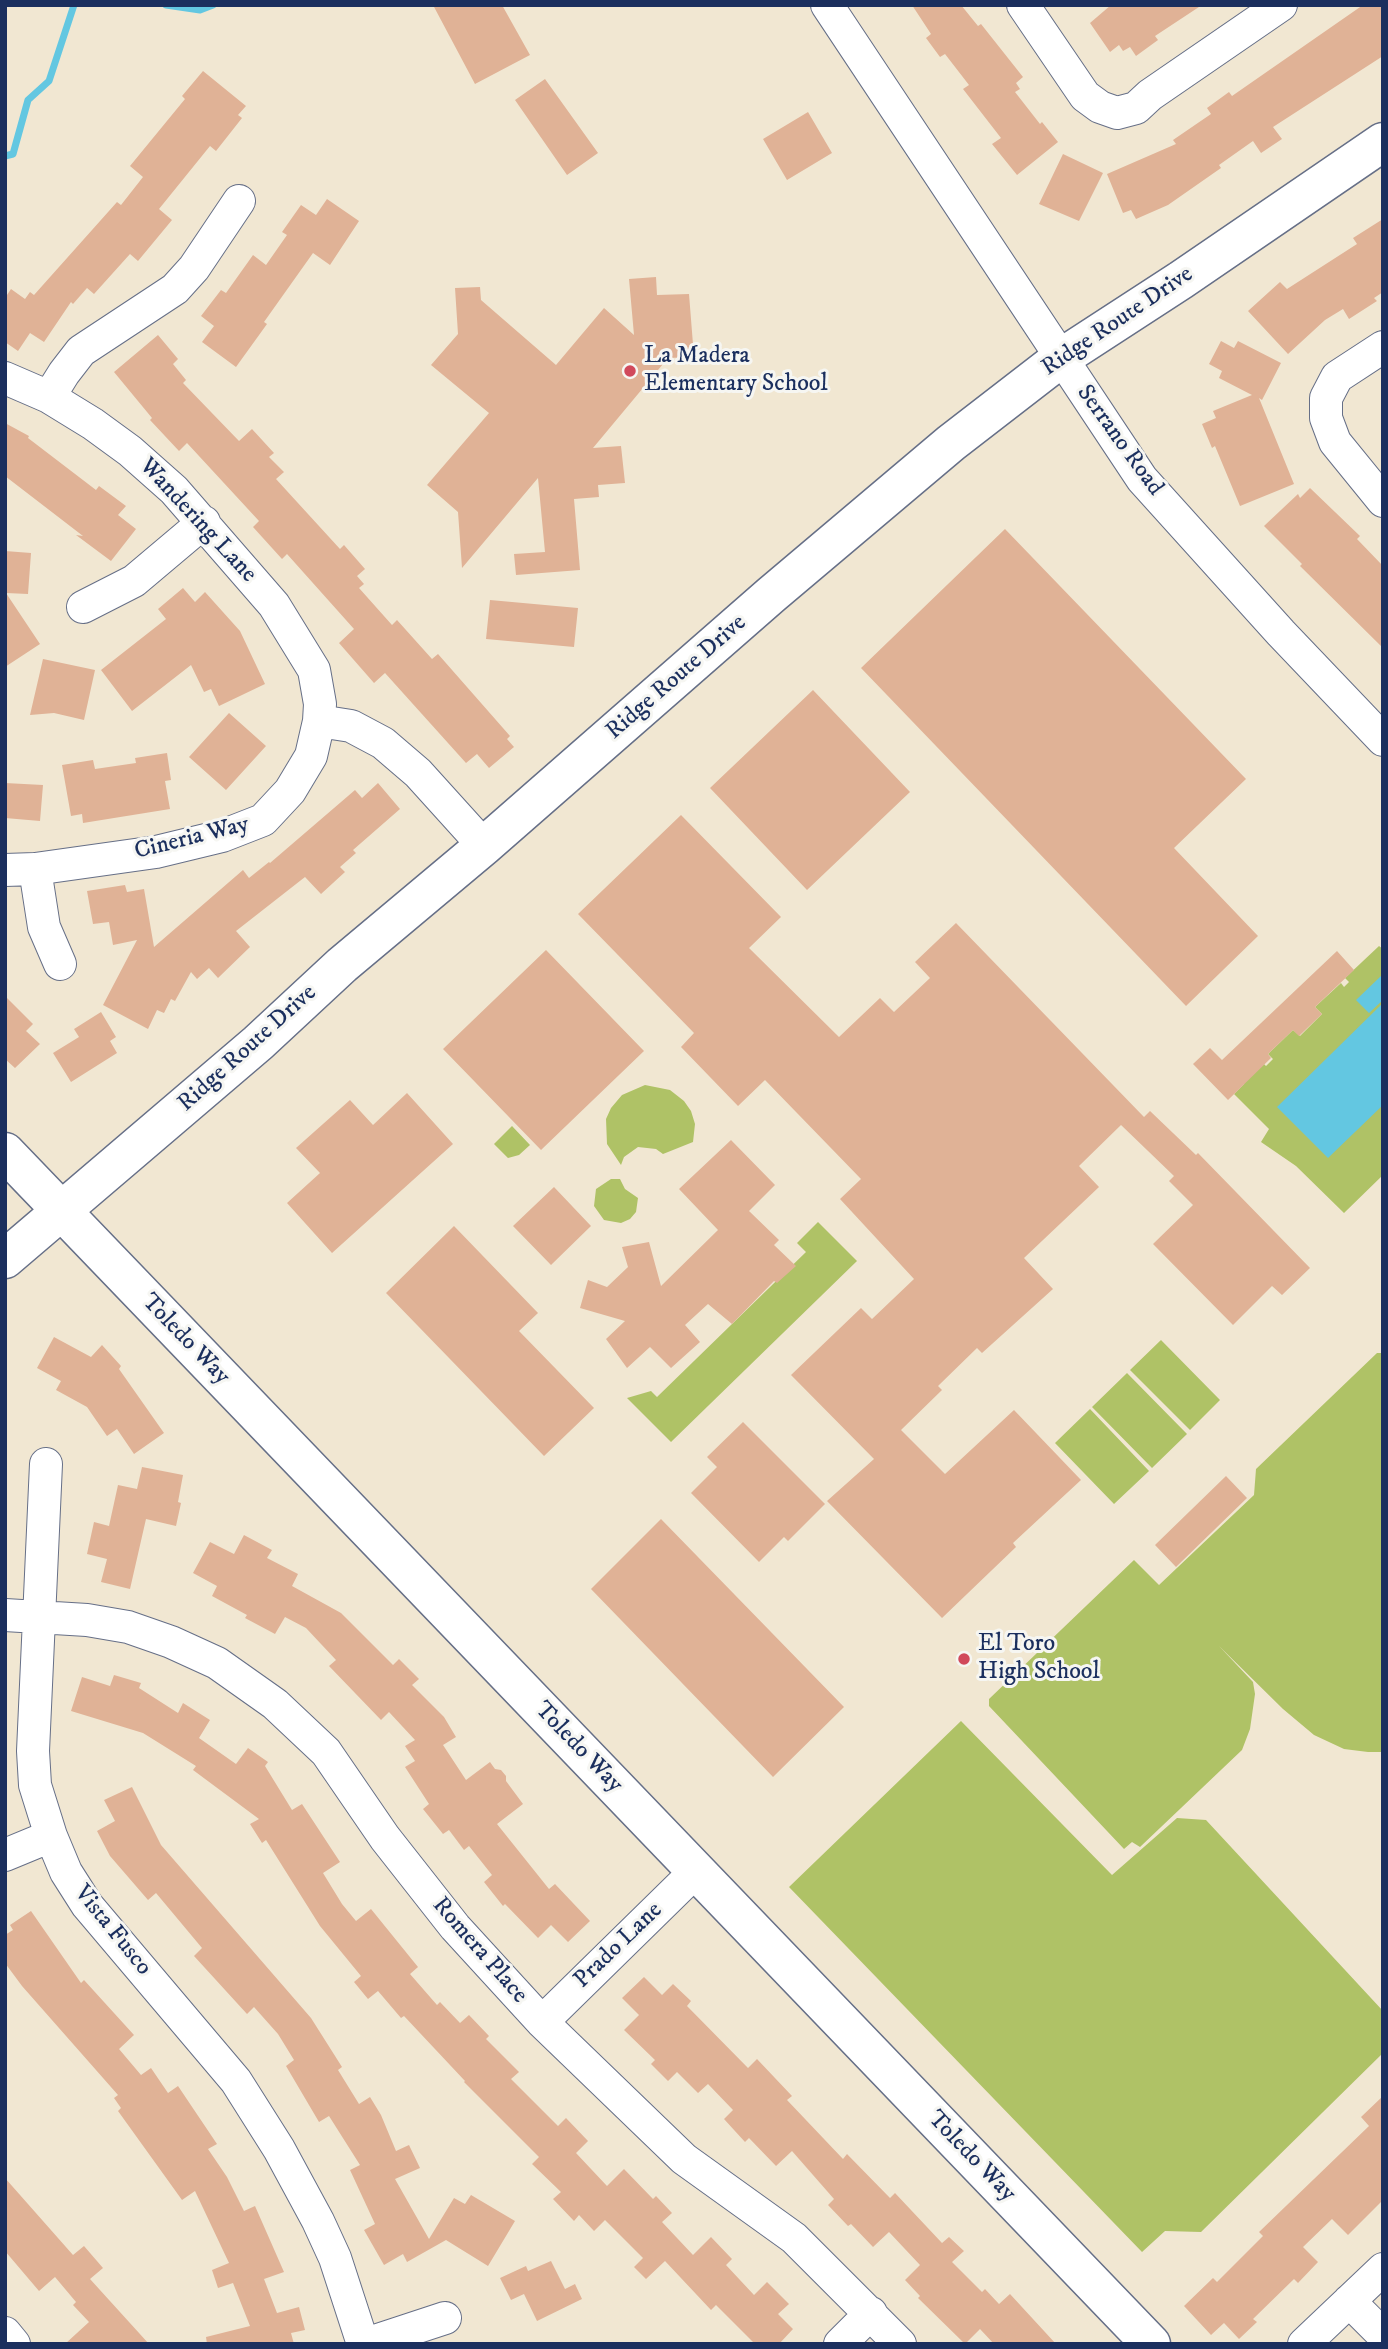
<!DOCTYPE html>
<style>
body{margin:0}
#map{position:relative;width:1388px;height:2349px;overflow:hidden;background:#f1e7d2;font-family:"IM FELL DW Pica",serif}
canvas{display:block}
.frame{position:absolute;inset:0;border:7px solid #1b2f5e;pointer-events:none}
</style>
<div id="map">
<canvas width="1388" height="2349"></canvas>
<div class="frame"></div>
</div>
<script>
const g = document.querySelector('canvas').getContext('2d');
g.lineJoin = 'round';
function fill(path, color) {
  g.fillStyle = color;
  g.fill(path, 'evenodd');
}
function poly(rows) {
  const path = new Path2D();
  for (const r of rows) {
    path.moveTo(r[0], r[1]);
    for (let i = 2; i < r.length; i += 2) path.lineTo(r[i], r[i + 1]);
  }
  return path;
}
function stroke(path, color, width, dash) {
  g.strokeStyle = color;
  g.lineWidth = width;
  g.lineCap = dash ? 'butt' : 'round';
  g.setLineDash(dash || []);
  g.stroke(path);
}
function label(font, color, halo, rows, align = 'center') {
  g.font = font + ' "IM FELL DW Pica",serif';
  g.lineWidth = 6;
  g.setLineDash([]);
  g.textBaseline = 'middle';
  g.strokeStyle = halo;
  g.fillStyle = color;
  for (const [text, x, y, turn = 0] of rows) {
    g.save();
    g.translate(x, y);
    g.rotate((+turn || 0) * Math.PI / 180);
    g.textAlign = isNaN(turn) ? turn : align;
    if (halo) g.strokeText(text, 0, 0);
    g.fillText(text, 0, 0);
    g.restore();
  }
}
fill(poly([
 [1379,946,1383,949,1383,1175,1344,1213,1296,1166,1261,1142,1269,1129,1234,1094,1244,1084,1241,1080,1261,1061,1266,1066,1273,1059,1268,1054,1293,1030,1300,1036,1322,1014,1315,1007,1341,983,1344,987,1349,982,1345,978],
 [645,1085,670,1090,684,1101,691,1111,695,1124,693,1142,663,1154,656,1149,638,1147,624,1157,621,1165,607,1144,606,1119,611,1108,622,1095],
 [512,1126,530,1145,519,1155,508,1158,494,1144],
 [611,1179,620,1179,625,1189,638,1198,636,1212,630,1219,621,1223,604,1220,594,1206,596,1189],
 [818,1222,857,1261,671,1442,627,1398,651,1391,657,1397,806,1252,797,1243],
 [1161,1340,1220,1400,1190,1430,1130,1370],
 [1377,1353,1383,1353,1383,1752,1368,1752,1344,1749,1314,1735,1283,1709,1219,1646,1253,1682,1255,1694,1250,1729,1242,1750,1140,1847,1132,1842,1124,1849,989,1706,989,1699,1134,1560,1159,1585,1254,1495,1256,1469],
 [1127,1373,1187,1434,1152,1468,1092,1407],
 [1090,1409,1149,1471,1114,1504,1055,1443],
 [961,1721,1112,1875,1177,1818,1206,1820,1383,2011,1383,2053,1201,2232,1165,2231,1142,2252,789,1887]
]), '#afc266');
fill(poly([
 [1381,976,1383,1000,1369,1013,1356,1000],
 [1383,1003,1383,1105,1328,1158,1277,1107]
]), '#63c7e1');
stroke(poly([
 [166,5,200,10,213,5],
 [5,156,13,154,28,100,49,81,74,5]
]), '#63c7e1', 7);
fill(poly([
 [433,5,502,5,530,55,475,84],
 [912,5,961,5,978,26,981,24,1023,77,1016,83,1020,89,1015,92,1040,124,1042,122,1058,142,1017,175,992,144,1001,138,963,89,969,85,945,54,940,57,926,38,931,34],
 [1111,5,1202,5,1155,36,1158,40,1136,56,1130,47,1123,51,1119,45,1110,52,1090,23],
 [1363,5,1383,5,1383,56,1273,127,1282,139,1261,153,1253,141,1219,165,1221,168,1168,205,1136,219,1131,210,1123,213,1107,174,1176,144,1173,140,1211,114,1207,108,1229,92,1232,96],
 [203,71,246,106,238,115,242,118,216,151,210,146,159,209,172,220,138,261,130,254,94,294,87,288,73,304,71,302,44,342,30,333,18,351,5,342,5,298,11,289,25,299,30,292,34,295,117,202,121,205,143,177,130,166,185,99,182,96],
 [545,79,598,153,567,175,515,100],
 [808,112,832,153,787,180,763,139],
 [1063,154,1103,173,1079,221,1039,204],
 [327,199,359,221,330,265,313,253,264,322,267,324,236,367,202,342,214,326,201,316,221,290,226,293,253,255,266,265,287,235,282,232,301,205,316,215],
 [1383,219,1383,292,1374,298,1377,301,1349,319,1343,309,1325,320,1288,354,1248,311,1280,282,1287,289,1357,244,1353,238],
 [656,277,657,295,689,294,694,357,668,358,593,448,621,446,625,483,598,485,599,497,574,499,580,570,516,575,514,554,545,552,538,478,462,568,458,512,427,485,489,413,431,365,458,334,455,288,480,287,481,300,556,365,604,308,634,335,629,279],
 [158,335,178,359,173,364,186,380,183,383,239,441,252,429,274,453,269,457,284,472,276,479,340,549,344,545,365,569,357,576,364,584,359,588,392,625,397,620,432,659,438,654,510,736,507,739,514,747,489,768,477,754,466,763,385,673,374,683,339,643,354,629,287,554,282,559,253,527,259,521,187,443,179,451,150,420,152,418,114,372],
 [1221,341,1234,348,1238,341,1281,363,1262,400,1259,398,1294,484,1240,506,1215,446,1212,448,1202,424,1216,418,1213,411,1252,395,1219,378,1222,371,1209,364],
 [5,423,29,436,28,438,96,490,99,486,126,506,118,515,136,529,111,561,76,535,83,536,5,476],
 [1310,488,1360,536,1357,539,1383,566,1383,648,1300,566,1302,564,1264,526,1298,494,1300,498],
 [1005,529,1246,779,1174,848,1258,936,1186,1006,861,668],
 [5,551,31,553,28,594,6,593,40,644,5,667],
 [183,588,195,602,205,592,240,631,265,684,219,706,211,689,204,692,191,665,132,711,101,670,166,619,158,609],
 [490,600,578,608,574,647,486,639],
 [43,659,95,670,84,720,54,713,30,715],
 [813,690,910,792,807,890,710,788],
 [229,713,266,746,226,790,189,757],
 [167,753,171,780,165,781,170,809,83,823,82,814,71,816,62,765,93,760,95,769,136,763,135,758],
 [5,783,43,785,40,821,5,818],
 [378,783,400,809,353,850,356,853,340,867,345,872,321,894,305,877,236,931,250,947,218,978,209,968,197,979,191,972,175,1001,171,999,164,1013,157,1010,148,1029,103,1005,137,940,113,945,109,922,93,924,87,891,125,885,127,892,144,889,154,947,243,870,249,878,269,862,270,863,355,790,362,798],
 [681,815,781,917,749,948,839,1037,880,998,894,1012,930,978,915,962,956,923,1144,1117,1150,1111,1196,1155,1198,1153,1310,1268,1282,1295,1272,1286,1233,1325,1153,1244,1193,1205,1169,1181,1174,1176,1121,1125,1079,1166,1099,1187,1024,1258,1053,1289,982,1353,977,1348,938,1386,942,1390,901,1430,945,1474,1014,1410,1081,1480,1013,1543,1016,1547,942,1618,827,1501,874,1459,791,1375,861,1308,872,1319,914,1279,840,1199,861,1179,765,1080,738,1106,681,1047,694,1033,578,914],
 [546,950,644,1051,541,1150,443,1049],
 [1337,951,1354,970,1315,1007,1322,1014,1299,1036,1293,1030,1268,1054,1271,1058,1228,1100,1193,1064,1210,1048,1222,1060],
 [5,996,33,1024,26,1031,40,1044,15,1068,5,1059],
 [101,1012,116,1037,110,1041,117,1053,71,1082,53,1053,79,1037,74,1029],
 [407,1093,453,1144,332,1253,287,1203,320,1173,296,1148,350,1100,373,1125],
 [731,1140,775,1185,749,1211,779,1240,774,1245,796,1266,777,1283,774,1281,732,1324,708,1304,685,1325,700,1342,671,1368,650,1347,627,1368,606,1339,625,1321,580,1308,588,1280,607,1287,628,1267,622,1247,649,1242,661,1286,718,1230,679,1189],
 [554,1187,591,1226,551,1265,513,1226],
 [454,1226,538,1313,519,1331,594,1408,544,1456,386,1293],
 [54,1337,91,1357,102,1345,121,1366,119,1369,164,1433,134,1454,117,1429,107,1436,87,1407,56,1390,61,1381,37,1368],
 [743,1422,825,1504,788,1541,784,1537,759,1562,691,1493,717,1467,707,1457],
 [142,1467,183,1475,178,1502,181,1503,176,1526,146,1519,130,1589,101,1582,107,1559,87,1554,94,1522,109,1526,118,1485,137,1489],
 [1226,1476,1247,1498,1176,1567,1155,1545],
 [661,1519,844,1707,773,1777,591,1589],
 [244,1535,272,1550,267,1558,298,1574,292,1586,341,1613,393,1665,399,1659,419,1679,412,1685,444,1717,456,1737,443,1745,466,1780,490,1762,495,1769,501,1770,506,1776,506,1781,523,1804,497,1824,549,1889,555,1884,590,1921,568,1942,551,1925,538,1938,505,1904,503,1906,484,1882,492,1875,469,1846,464,1850,449,1830,443,1834,423,1809,429,1804,405,1767,415,1761,405,1746,415,1740,389,1712,381,1720,329,1666,336,1660,306,1628,285,1617,275,1634,245,1618,247,1615,212,1596,217,1586,193,1573,210,1542,234,1554],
 [114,1675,141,1683,139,1688,178,1713,183,1703,210,1720,199,1738,236,1764,248,1748,268,1762,265,1766,292,1810,302,1804,340,1862,323,1873,342,1904,356,1921,371,1909,418,1967,410,1974,437,2005,440,2002,460,2023,469,2015,489,2036,486,2039,519,2072,511,2079,558,2126,566,2118,588,2141,576,2153,607,2186,624,2169,653,2199,656,2196,672,2213,662,2222,693,2255,711,2237,732,2259,726,2265,754,2295,767,2282,789,2304,778,2314,793,2329,779,2344,755,2344,716,2305,711,2310,665,2261,646,2279,634,2267,643,2258,605,2220,594,2231,579,2215,574,2221,553,2199,561,2192,532,2164,539,2157,464,2082,465,2081,404,2016,401,2018,378,1991,368,1999,354,1982,361,1976,320,1926,266,1840,262,1843,250,1824,259,1819,193,1770,196,1766,143,1733,71,1711,82,1677,110,1686],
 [132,1787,161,1845,311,2018,342,2067,338,2070,359,2104,370,2097,381,2115,396,2151,409,2145,420,2168,395,2179,429,2239,454,2198,465,2204,471,2195,515,2221,488,2266,446,2240,407,2262,403,2254,384,2265,364,2230,375,2224,350,2170,360,2165,329,2116,319,2122,286,2066,294,2060,278,2034,254,2007,247,2014,194,1956,202,1948,156,1893,148,1900,110,1856,97,1831,115,1821,104,1800],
 [31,1911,81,1983,84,1980,134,2035,119,2049,141,2075,151,2068,168,2093,178,2086,217,2144,208,2149,227,2177,244,2211,255,2206,284,2272,264,2279,277,2313,299,2307,305,2330,291,2333,294,2344,207,2344,206,2337,250,2326,233,2283,218,2288,212,2270,229,2263,195,2191,182,2200,118,2111,121,2108,114,2098,118,2095,22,1986,5,1963,5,1935,13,1930,10,1925],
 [644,1977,662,1995,673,1984,691,2001,687,2006,748,2068,757,2059,792,2096,787,2100,843,2159,847,2154,890,2198,895,2193,942,2243,949,2237,964,2251,952,2262,982,2292,985,2289,999,2304,1010,2294,1056,2344,994,2344,980,2329,965,2344,918,2298,920,2296,905,2280,920,2265,889,2232,873,2247,851,2224,848,2226,828,2205,834,2199,792,2151,776,2166,749,2138,745,2142,724,2119,733,2110,708,2084,698,2093,677,2072,668,2081,651,2064,655,2060,624,2030,639,2015,622,1998],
 [1383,2096,1383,2200,1348,2235,1332,2219,1303,2247,1318,2262,1298,2283,1294,2279,1253,2319,1257,2322,1239,2339,1224,2323,1211,2335,1184,2306,1213,2278,1217,2282,1263,2236,1259,2232,1369,2126,1361,2117],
 [5,2178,73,2255,84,2246,103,2268,90,2279,149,2344,65,2344,89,2322,73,2305,76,2302,55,2277,39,2291,5,2251],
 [551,2261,565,2289,575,2284,582,2299,537,2321,524,2294,511,2300,500,2278,526,2266,528,2271]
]), '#e0b296');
const minor = poly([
 [827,5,1142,479,1281,633,1383,740],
 [1023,5,1085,96,1100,107,1117,113,1136,108,1150,95,1281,5],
 [1383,347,1337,377,1326,398,1326,418,1335,442,1383,501],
 [5,378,49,397,93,424,130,451,174,490,274,605,314,670,320,704,319,721,311,756,290,791,263,820,222,836,156,852,35,869,5,870],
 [49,397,64,373,81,351,175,289,194,268,239,201],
 [83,607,134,581,204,522],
 [319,721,351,726,383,743,418,773,484,846],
 [35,869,44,927,60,964],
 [46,1464,33,1751,35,1785,51,1836,66,1872,87,1905,236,2081,279,2149,318,2221,335,2258,363,2344],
 [5,1615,87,1620,128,1627,171,1642,217,1663,275,1704,326,1752,385,1838,455,1927,542,2022,684,2159,794,2238,900,2344],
 [5,1855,51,1836],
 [542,2022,696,1871],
 [1349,2301,1383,2335],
 [5,2333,14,2344],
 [366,2344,445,2318],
 [840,2344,871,2313],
 [1304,2344,1383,2269]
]);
const major = poly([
 [5,1152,1151,2344],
 [5,1259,258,1043,342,965,484,846,771,595,951,443,1061,358,1181,280,1383,142]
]);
stroke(minor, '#666f87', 34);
stroke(major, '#666f87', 41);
stroke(minor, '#fff', 32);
stroke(major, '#fff', 38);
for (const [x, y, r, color] of [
 [630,371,7,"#d1495b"],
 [964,1659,7,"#d1495b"]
]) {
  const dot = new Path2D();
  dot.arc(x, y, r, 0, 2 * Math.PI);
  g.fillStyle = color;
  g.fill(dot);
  stroke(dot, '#f6f6f2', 2.5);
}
label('24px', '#1b2f5e', '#f6f6f2', [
 ["Ridge Route Drive",1118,322,-34],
 ["Serrano Road",1119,441,54],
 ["Wandering Lane",197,521,47],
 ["Ridge Route Drive",677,678,-41],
 ["Cineria Way",192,839,-14],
 ["Ridge Route Drive",248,1049,-42],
 ["Toledo Way",185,1340,46],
 ["Toledo Way",578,1748,46],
 ["Vista Fusco",112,1931,51],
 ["Prado Lane",619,1946,-44],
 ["Romera Place",479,1951,49],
 ["Toledo Way",971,2157,46]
]);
label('24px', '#1b2f5e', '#f6f6f2', [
 ["La Madera",644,357],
 ["Elementary School",644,385],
 ["El Toro",978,1645],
 ["High School",978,1673]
], 'left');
</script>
